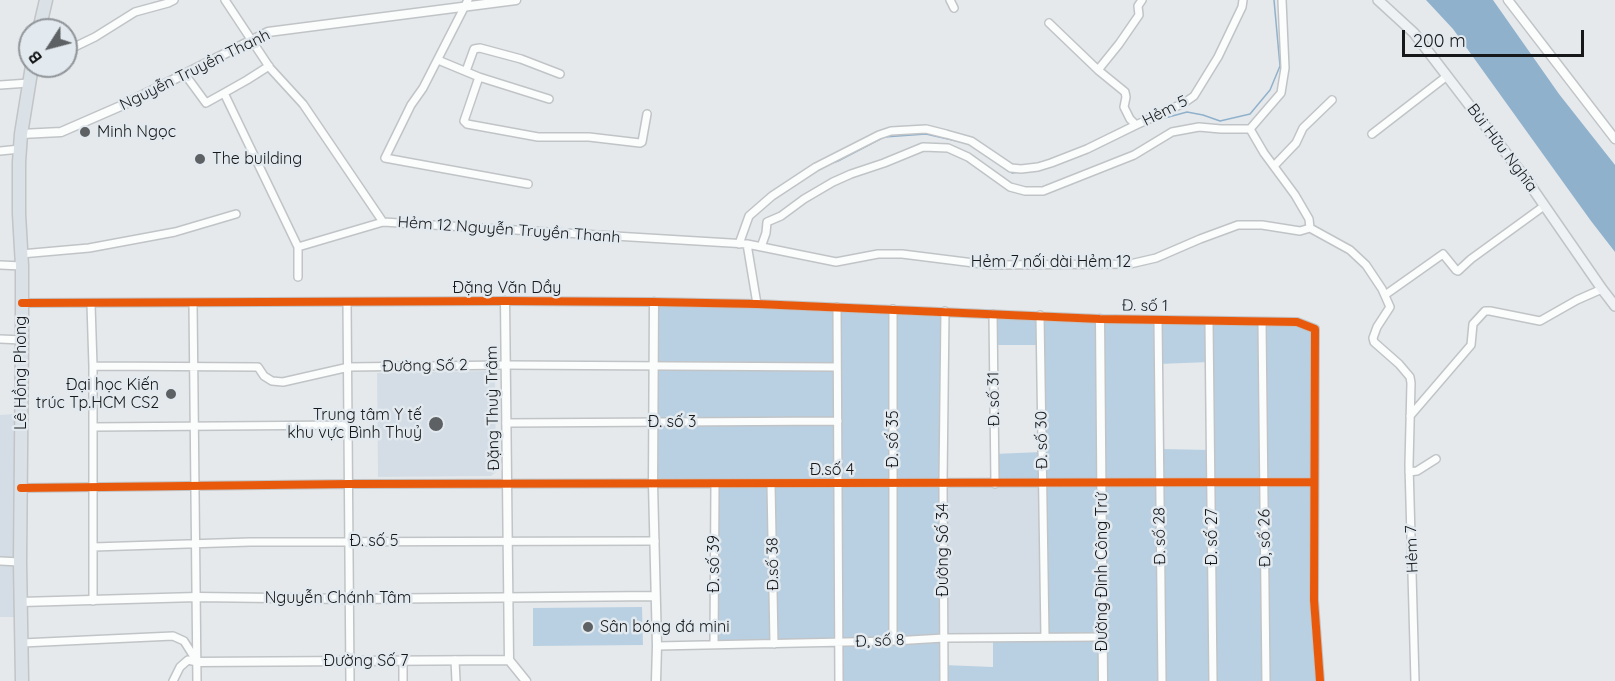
<!DOCTYPE html>
<meta charset="utf-8">
<style>
body{margin:0}
#map{position:relative;width:1615px;height:681px;overflow:hidden;background:#e5e9ec;font-family:Quicksand,sans-serif}
canvas{display:block}
.north{position:absolute;left:18px;top:18px;width:60px;height:60px;box-sizing:border-box;background:#e2e9ef;border:2px solid #90959a;border-radius:50%;rotate:234deg;font-size:16px;font-weight:700;line-height:24px;text-align:center;color:#16181a}
.north::after{content:'';display:block;margin:auto;width:21px;height:27px;background:#5e6164;clip-path:polygon(50% 0,100% 100%,50% 72%,0 100%)}
.scale{position:absolute;left:1402px;top:30px;width:182px;height:27px;box-sizing:border-box;border:3px solid #16181a;border-top:0;padding-left:8px;font-size:18px;line-height:21px;white-space:nowrap;color:#16181a;-webkit-text-stroke:4px #e2e9ef;paint-order:stroke}
</style>
<div id="map">
<canvas width="1615" height="681"></canvas>
<div class="north">B</div>
<div class="scale">200 m</div>
</div>
<script>
const g = document.querySelector('canvas').getContext('2d');
g.lineJoin = 'round';
function fill(path, color) {
  g.fillStyle = color;
  g.fill(path, 'evenodd');
}
function poly(rows) {
  const path = new Path2D();
  for (const r of rows) {
    path.moveTo(r[0], r[1]);
    for (let i = 2; i < r.length; i += 2) path.lineTo(r[i], r[i + 1]);
  }
  return path;
}
function stroke(path, color, width, dash) {
  g.strokeStyle = color;
  g.lineWidth = width;
  g.lineCap = dash ? 'butt' : 'round';
  g.setLineDash(dash || []);
  g.stroke(path);
}
function label(font, color, halo, rows, align = 'center') {
  g.font = font + ' Quicksand,sans-serif';
  g.lineWidth = 5;
  g.setLineDash([]);
  g.textBaseline = 'middle';
  g.strokeStyle = halo;
  g.fillStyle = color;
  for (const [text, x, y, turn = 0] of rows) {
    g.save();
    g.translate(x, y);
    g.rotate((+turn || 0) * Math.PI / 180);
    g.textAlign = isNaN(turn) ? turn : align;
    if (halo) g.strokeText(text, 0, 0);
    g.fillText(text, 0, 0);
    g.restore();
  }
}
fill(poly([
 [491,371,495,375,496,472,491,476,378,477,377,373],
 [15,414,15,617,0,617,0,415],
 [1041,484,1043,636,946,638,944,485]
]), '#d4dde5');
fill(poly([
 [654,302,945,311,944,665,993,667,993,641,1077,638,1045,637,1043,483,995,484,994,454,1042,452,1040,345,993,345,993,314,1297,322,1315,329,1314,482,1319,681,839,681,839,643,716,642,717,484,653,484],
 [1209,362,1211,450,1160,449,1159,364],
 [642,607,643,645,533,646,533,608]
]), '#b9d0e2');
fill(poly([
 [1426,0,1493,0,1559,94,1615,165,1615,252,1591,221,1453,29]
]), '#90b1cc');
stroke(poly([
 [1134,130,1154,121,1187,112,1203,115,1220,121,1250,114,1270,90,1280,66,1274,0],
 [829,164,838,161,884,137,926,134,970,144],
 [1001,165,1012,173,1018,172],
 [1031,171,1041,169]
]), '#90b1cc', 1.5);
const minor = poly([
 [225,0,270,68,303,104,383,222],
 [468,0,423,88,411,105,385,158,528,184],
 [950,0,954,8],
 [1049,23,1098,70,1125,92,1126,97,1124,107,1130,119,1136,125,1184,103,1194,96,1218,57,1242,7,1243,0],
 [66,51,95,37,135,12,168,3,174,0],
 [438,60,479,77,464,121,467,124,538,137,589,137,640,143,642,142,647,114],
 [1098,70,1119,44,1139,15,1138,6,1142,0],
 [466,71,474,49,480,48,521,59,560,74],
 [184,73,206,103,224,93,298,247,383,222,747,244,757,304],
 [479,77,549,99],
 [0,85,29,83],
 [224,93,247,80,269,66],
 [1372,134,1447,76],
 [0,151,20,149],
 [1274,166,1296,143,1303,128,1332,100],
 [1310,228,1350,250,1366,265,1382,289,1390,307,1377,327,1373,338,1374,342,1399,364,1410,377,1411,383,1409,465,1415,681],
 [739,244,749,216,772,196,816,167,879,135,891,131,926,129,946,134,971,141,1011,168,1021,169,1038,167,1051,163,1087,149,1136,125],
 [747,244,836,262,878,254,902,254,990,265,1130,264,1156,258,1200,239,1238,225,1262,225,1300,231,1310,228,1309,219,1295,195,1264,153,1250,129,1281,93,1285,68,1282,0],
 [298,247,298,277],
 [761,247,766,233,767,222,781,216,804,199,833,182,851,174,884,163,923,147,948,148,968,157,1010,187,1025,191,1043,191,1134,155,1172,132,1199,127,1221,129,1250,129],
 [21,254,89,248,175,232,236,214],
 [0,265,22,266],
 [1385,295,1443,254,1456,270,1458,271,1471,259,1544,206],
 [347,302,350,681],
 [22,303,505,301,654,302,757,304,1100,319,1297,322,1315,329,1314,600,1320,681],
 [193,303,197,681],
 [91,304,93,366,93,601],
 [837,307,839,681],
 [893,309,893,641],
 [993,314,995,484],
 [1040,315,1045,637],
 [1158,320,1162,681],
 [1209,322,1213,681],
 [1262,322,1266,681],
 [0,339,22,340],
 [93,366,258,367,264,376,272,381,283,382,349,367,506,365,837,367],
 [1410,416,1471,345,1473,324,1485,311,1490,311,1540,321,1577,300,1602,289],
 [506,423,838,421],
 [93,427,349,425],
 [1409,472,1417,471,1436,459],
 [771,484,774,644],
 [21,488,350,484,1314,482],
 [93,547,250,542,655,541],
 [0,561,20,562],
 [22,643,173,636,184,641,196,660],
 [714,645,715,484],
 [657,646,893,641,944,638,1103,637],
 [455,660,456,681],
 [403,661,403,681],
 [173,681,180,667,188,660,197,662],
 [944,681,943,483,945,311]
]);
const tertiary = poly([
 [1508,0,1615,139],
 [21,134,61,132,123,105,268,32,516,0],
 [505,301,509,660],
 [654,302,653,484,657,646,656,681],
 [1100,319,1103,681],
 [21,602,197,597,350,599,655,596],
 [197,662,509,660,526,681]
]);
const secondary = poly([
 [1378,0,1414,33,1526,179,1602,289,1615,306]
]);
const trunk = poly([
 [39,30,46,0],
 [22,681,20,562,22,340,22,266,19,214,19,162,21,134,32,66]
]);
stroke(minor, '#c1c4c6', 10);
stroke(tertiary, '#c1c4c6', 11);
stroke(secondary, '#c1c4c6', 12);
stroke(trunk, '#c2c4c6', 15);
stroke(minor, '#fbfcfc', 7);
stroke(tertiary, '#fbfcfc', 8);
stroke(secondary, '#eff2f4', 9);
stroke(trunk, '#dae2e8', 12);
stroke(poly([
 [22,303,505,301,654,302,757,304,1100,319,1297,322,1315,329,1314,600,1320,681],
 [21,488,350,484,1314,482]
]), '#e8590c', 8);
for (const [x, y, r, color] of [
 [85,132,6,"#5e6164"],
 [200,159,6,"#5e6164"],
 [171,394,6,"#5e6164"],
 [436,424,8,"#5e6164"],
 [588,627,6,"#5e6164"]
]) {
  const dot = new Path2D();
  dot.arc(x, y, r, 0, 2 * Math.PI);
  g.fillStyle = color;
  g.fill(dot);
  stroke(dot, '#e2e9ef', 2);
}
label('16px', '#16181a', '#e2e9ef', [
 ["Nguyễn Truyền Thanh",195,70,-26],
 ["Hẻm 5",1165,111,-27],
 ["Bùi Hữu Nghĩa",1502,148,53],
 ["Hẻm 12 Nguyễn Truyền Thanh",509,230,4],
 ["Hẻm 7 nối dài Hẻm 12",1051,262],
 ["Đặng Văn Dầy",507,288],
 ["Đ. số 1",1145,306,1],
 ["Đường Số 2",425,366,-1],
 ["Lê Hồng Phong",21,373,-90],
 ["Đ. số 31",994,399,-91],
 ["Đặng Thuỳ Trâm",493,408,-91],
 ["Đ. số 3",672,422],
 ["Đ. số 35",893,439,-90],
 ["Đ. số 30",1042,440,-91],
 ["Đ.số 4",832,470],
 ["Đ. số 28",1160,536,-91],
 ["Đ. số 27",1212,537,-90],
 ["Đ, số 26",1265,538,-91],
 ["Đ. số 5",374,541],
 ["Hẻm 7",1412,549,-92],
 ["Đường Số 34",943,550,-90],
 ["Đ. số 39",714,564,-90],
 ["Đ.số 38",773,564,-91],
 ["Đường Đinh Công Trứ",1102,572,-90],
 ["Nguyễn Chánh Tâm",338,598],
 ["Đ, số 8",880,641,-2],
 ["Đường Số 7",366,661]
]);
label('16px', '#16181a', '#e2e9ef', [
 ["Minh Ngọc",97,132],
 ["The building",212,159],
 ["Đại học Kiến",159,385,"right"],
 ["trúc Tp.HCM CS2",159,403,"right"],
 ["Trung tâm Y tế",422,415,"right"],
 ["khu vực Bình Thuỷ",422,433,"right"],
 ["Sân bóng đá mini",600,627]
], 'left');
</script>
